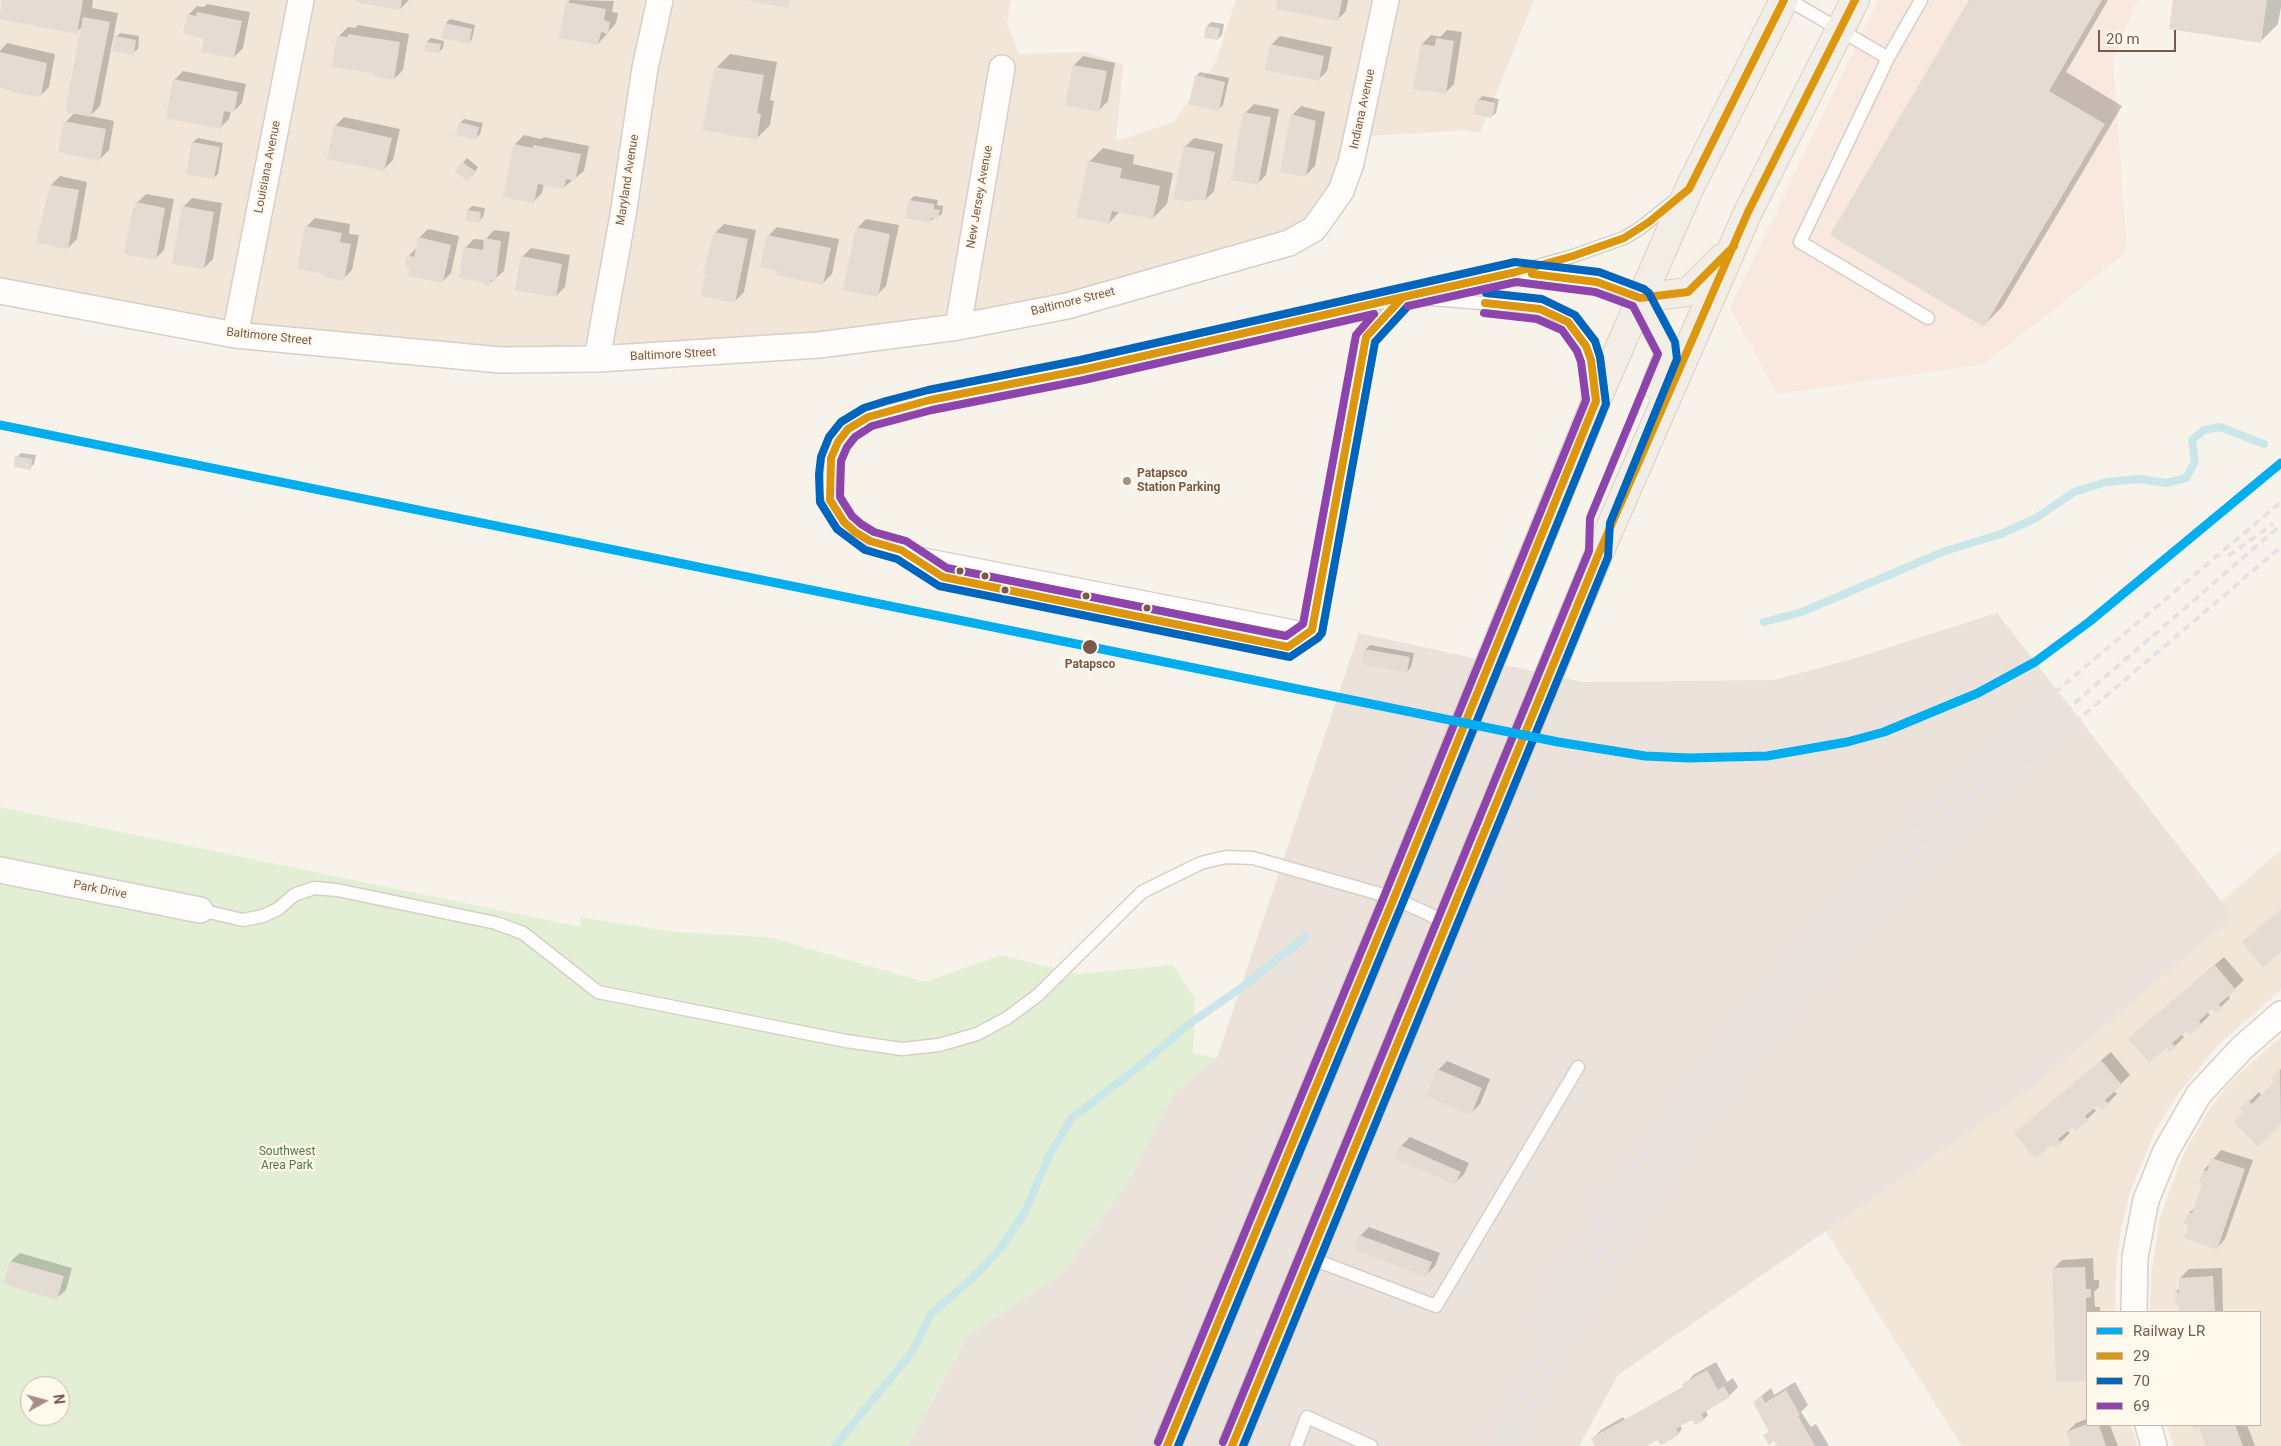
<!DOCTYPE html>
<style>
body{margin:0}
#map{position:relative;width:2281px;height:1446px;overflow:hidden;background:#f7f3eb;font-family:Roboto,sans-serif}
canvas{display:block}
.legend{position:absolute;left:2086px;top:1311px;width:175px;height:115px;box-sizing:border-box;background:#fff8ec;border:1px solid #c9b9ab;margin:0;padding:6px 9px;list-style:none;font-size:15px;color:#775a49}
.legend li{display:flex;align-items:center;gap:10px;height:25px}
.legend b{width:25px;border:1px solid #c9b9ab}
.north{position:absolute;left:20px;top:1376px;width:50px;height:50px;box-sizing:border-box;background:#fff8ec;border:1px solid #c9b9ab;border-radius:50%;rotate:83deg;font-size:14px;font-weight:700;line-height:20px;text-align:center;color:#775a49}
.north::after{content:'';display:block;margin:auto;width:18px;height:22px;background:#a49082;clip-path:polygon(50% 0,100% 100%,50% 72%,0 100%)}
.scale{position:absolute;left:2098px;top:30px;width:78px;height:22px;box-sizing:border-box;border:2px solid #775a49;border-top:0;padding-left:6px;font-size:15px;line-height:18px;white-space:nowrap;color:#775a49;-webkit-text-stroke:4px #fff8ec;paint-order:stroke}
</style>
<div id="map">
<canvas width="2281" height="1446"></canvas>
<ul class="legend">
<li><b style="height:6px;background:#00aeef"></b>Railway LR</li>
<li><b style="height:6px;background:#dd970f"></b>29</li>
<li><b style="height:6px;background:#0065bd"></b>70</li>
<li><b style="height:6px;background:#8e44ad"></b>69</li>
</ul>
<div class="north">N</div>
<div class="scale">20 m</div>
</div>
<script>
const g = document.querySelector('canvas').getContext('2d');
g.lineJoin = 'round';
function fill(path, color) {
  g.fillStyle = color;
  g.fill(path, 'evenodd');
}
function poly(rows) {
  const path = new Path2D();
  for (const r of rows) {
    path.moveTo(r[0], r[1]);
    for (let i = 2; i < r.length; i += 2) path.lineTo(r[i], r[i + 1]);
  }
  return path;
}
function stroke(path, color, width, dash) {
  g.strokeStyle = color;
  g.lineWidth = width;
  g.lineCap = dash ? 'butt' : 'round';
  g.setLineDash(dash || []);
  g.stroke(path);
}
function label(font, color, halo, rows, align = 'center') {
  g.font = font + ' Roboto,sans-serif';
  g.lineWidth = 4.5;
  g.setLineDash([]);
  g.textBaseline = 'middle';
  g.strokeStyle = halo;
  g.fillStyle = color;
  for (const [text, x, y, turn = 0] of rows) {
    g.save();
    g.translate(x, y);
    g.rotate((+turn || 0) * Math.PI / 180);
    g.textAlign = isNaN(turn) ? turn : align;
    if (halo) g.strokeText(text, 0, 0);
    g.fillText(text, 0, 0);
    g.restore();
  }
}
fill(poly([
 [0,0,1011,0,1007,24,1019,54,1085,52,1123,64,1116,141,1174,122,1216,61,1236,0,1534,0,1480,133,1466,130,1368,136,1325,233,948,336,533,368,401,365,246,346,0,304],
 [2281,850,2281,990,2218,1045,2174,1099,2156,1129,2130,1192,2121,1229,2116,1267,2115,1312,2087,1312,2087,1425,2131,1425,2137,1446,1962,1446,1749,1110,2165,950],
 [2281,1037,2281,1446,2174,1446,2167,1425,2260,1425,2260,1312,2150,1312,2151,1276,2160,1217,2184,1153,2207,1113,2226,1088,2241,1072]
]), '#f1e6d8');
fill(poly([
 [1878,0,2138,0,2113,58,2127,252,1984,364,1777,394,1730,308]
]), '#f8e8de');
fill(poly([
 [1997,613,2233,916,2029,1090,1618,1375,1579,1446,908,1446,968,1335,1063,1273,1126,1184,1193,1059,1217,1058,1359,633,1583,682,1774,680,1852,659]
]), '#ebe3db');
fill(poly([
 [0,807,581,927,580,917,674,932,768,937,925,982,1001,955,1078,974,1173,965,1195,999,1193,1053,1217,1058,1175,1093,1126,1184,1063,1273,968,1335,908,1446,0,1446],
 [30,1386,60,1386,60,1416,30,1416]
]), '#e3efd4');
fill(poly([
 [3,0,93,0,92,8,118,13,100,106,90,116,114,121,109,150,100,159,66,122,75,112,83,26,76,32,0,18],
 [358,0,409,0,400,9],
 [570,0,614,1,612,12,618,13,616,23,598,44,567,3],
 [1279,0,1348,0,1346,11,1337,20],
 [1971,0,2108,0,2066,72,2122,106,2002,307,1984,325],
 [2175,0,2281,0,2281,7,2278,24,2260,42],
 [207,4,250,12,243,48,234,57,205,38,188,15,197,6,204,7],
 [450,19,475,25,472,39,468,43,446,23],
 [1211,22,1224,24,1222,35,1218,39,1207,26],
 [358,25,409,34,403,70,394,79,375,72,339,36,348,27,355,28],
 [1447,30,1462,32,1454,84,1445,93,1422,44,1431,35,1440,37],
 [120,33,139,36,138,49,133,53,116,37],
 [1280,36,1332,47,1327,71,1318,80,1271,45],
 [431,38,444,41,443,48,439,52,427,42],
 [7,43,55,54,49,87,40,96,0,87,0,51],
 [730,54,777,62,770,100,774,101,770,125,756,139,717,67],
 [1083,56,1115,63,1108,101,1099,110,1067,104,1074,65],
 [183,71,246,84,242,103,233,112,231,111,229,119,220,128,174,80],
 [1200,72,1229,78,1223,105,1219,109,1196,76],
 [1482,96,1499,99,1496,113,1491,117,1478,100],
 [1254,104,1279,109,1266,175,1257,184,1245,113],
 [1301,106,1325,112,1315,166,1306,175,1292,115],
 [344,117,400,129,393,160,384,169,335,126],
 [464,119,483,123,480,134,476,138,460,123],
 [524,135,541,139,544,137,589,146,584,171,563,188,544,184,542,193,533,202,515,144],
 [198,138,223,143,218,174,213,178,193,142],
 [1194,138,1223,144,1214,191,1205,200,1194,198,1191,201,1185,147],
 [1103,148,1134,155,1133,164,1173,173,1167,204,1153,218,1120,211,1109,223,1089,162],
 [467,158,478,167,472,176,456,171],
 [60,176,87,182,77,239,68,248,51,185],
 [146,194,174,199,164,250,155,259,133,212,137,203],
 [914,196,938,200,937,205,943,206,942,214,930,221,910,200],
 [192,198,222,203,213,259,204,268,183,207],
 [472,206,485,208,483,217,479,221,468,210],
 [315,218,350,224,349,234,359,235,352,270,343,279,326,272,306,227],
 [866,219,899,225,886,286,877,295,857,228],
 [724,224,756,230,744,292,735,301,715,233],
 [777,227,839,239,832,274,823,283,768,236],
 [428,229,459,236,451,273,442,282,411,267,409,256,417,247,419,238],
 [494,230,510,232,504,271,489,284,465,248,474,239,485,240],
 [531,248,570,255,565,287,556,296,522,257],
 [21,453,36,455,34,464,30,468,17,457],
 [1370,645,1414,653,1411,667,1407,672,1363,663,1366,649],
 [2224,957,2244,980,2228,995,2230,998,2216,1012,2213,1007,2207,1012,2210,1015,2201,1024,2190,1034,2187,1029,2181,1034,2184,1037,2175,1046,2166,1047,2130,1038],
 [2111,1052,2130,1075,2114,1091,2117,1094,2108,1103,2102,1107,2099,1103,2093,1107,2096,1111,2076,1129,2073,1125,2067,1130,2070,1133,2055,1147,2025,1125],
 [1447,1061,1490,1079,1480,1104,1471,1113,1438,1070],
 [2281,1069,2281,1122,2258,1145,2242,1109,2259,1092,2262,1096,2276,1081,2273,1078],
 [1410,1137,1469,1163,1464,1174,1455,1183,1401,1146],
 [2221,1150,2253,1160,2225,1239,2217,1248,2189,1225,2189,1213,2196,1206,2204,1183,2200,1182,2204,1170],
 [1369,1227,1440,1253,1435,1266,1426,1275,1360,1236],
 [20,1253,72,1268,66,1290,57,1298,11,1261],
 [2093,1258,2094,1280,2099,1280,2099,1287,2094,1292,2095,1307,2100,1307,2100,1312,2087,1312,2087,1379,2057,1381,2053,1269,2062,1260],
 [2222,1268,2223,1312,2181,1312,2176,1292,2180,1288,2180,1278,2189,1269],
 [1716,1362,1727,1382,1733,1378,1738,1387,1729,1396,1705,1410,1708,1415,1704,1419,1696,1424,1693,1418,1680,1425,1682,1429,1678,1434,1658,1438,1646,1446,1596,1446,1592,1439,1601,1430,1623,1417,1625,1420,1685,1386,1693,1375],
 [1795,1382,1808,1405,1801,1412,1811,1427,1816,1424,1829,1446,1779,1446,1754,1402,1771,1388,1774,1395],
 [2087,1419,2087,1425,2110,1425,2118,1446,2072,1446,2067,1432,2076,1423],
 [2194,1425,2247,1425,2255,1446,2207,1446,2200,1426,2195,1427]
]), '#0003');
stroke(poly([
 [1764,622,1802,612,1945,551,2001,534,2036,518,2074,492,2106,482,2139,479,2166,483,2186,478,2195,462,2192,440,2204,430,2220,427,2264,444],
 [835,1446,913,1351,931,1314,971,1279,1000,1249,1025,1212,1048,1158,1072,1118,1141,1065,1189,1024,1241,988,1305,937]
]), '#cbe6e9', 8);
fill(poly([
 [2,0,83,0,77,34,0,19],
 [357,0,402,0,400,10,356,2],
 [746,0,789,0,788,8],
 [1278,0,1342,0,1338,21,1276,9],
 [1969,0,2102,0,2049,91,2105,124,1984,327,1830,235],
 [2173,0,2267,0,2261,43,2169,29],
 [566,2,606,9,604,20,610,22,608,34,601,32,598,45,559,38],
 [197,12,242,21,234,58,201,52,204,39,183,33,187,14,196,16],
 [83,17,110,22,91,117,65,112],
 [445,23,472,29,469,44,441,38],
 [1206,26,1220,28,1218,40,1204,38],
 [348,34,400,42,394,80,373,76,374,73,332,67,337,36,348,37],
 [115,36,136,40,134,55,112,51],
 [1436,38,1454,41,1446,94,1413,89,1421,44,1435,46],
 [426,42,441,44,439,53,424,51],
 [1270,44,1324,56,1319,81,1265,70],
 [0,52,47,63,41,97,11,92,11,89,0,87],
 [1073,65,1107,71,1099,112,1065,105],
 [715,67,764,75,757,113,761,114,757,140,702,130],
 [1195,75,1225,82,1219,111,1189,104],
 [173,79,238,92,234,113,224,111,221,129,166,118],
 [1477,99,1495,103,1492,118,1473,114],
 [1243,112,1271,117,1258,185,1231,180],
 [1291,114,1316,121,1306,177,1280,172],
 [64,121,106,129,100,161,58,152],
 [459,122,479,127,476,140,455,135],
 [334,125,392,138,384,171,327,159],
 [192,142,220,147,214,179,186,174],
 [514,144,533,148,533,145,581,154,575,181,566,179,564,189,538,184,534,203,503,197],
 [1184,146,1215,152,1205,201,1192,199,1192,202,1173,199],
 [1088,161,1122,168,1120,178,1160,186,1153,219,1112,211,1109,224,1076,217],
 [462,162,475,171,468,181,455,172],
 [50,185,79,190,68,249,36,243],
 [909,200,934,204,934,209,940,210,938,219,931,218,930,223,905,218],
 [136,202,165,208,156,260,124,254,132,212,134,212],
 [182,206,214,212,204,269,172,264],
 [467,210,481,212,480,223,465,221],
 [305,226,342,233,340,242,351,244,344,281,324,277,325,274,297,269],
 [856,227,890,234,878,297,843,290],
 [714,232,748,239,735,303,701,296,706,273,703,273],
 [767,235,831,248,823,285,777,275,777,271,760,267],
 [418,237,451,245,443,283,408,276,410,268,405,267,407,255,414,257],
 [484,238,501,241,496,281,491,280,490,285,484,284,485,282,459,278,464,247,483,250],
 [521,256,562,264,556,297,515,290],
 [15,456,32,459,31,470,14,467],
 [1364,649,1410,657,1407,673,1362,664],
 [2281,909,2281,952,2263,967,2242,942],
 [2215,965,2236,990,2219,1004,2222,1008,2216,1013,2212,1009,2199,1021,2202,1025,2190,1035,2187,1031,2172,1043,2176,1047,2170,1052,2166,1048,2149,1063,2128,1038],
 [2101,1060,2122,1085,2105,1100,2109,1104,2102,1109,2098,1105,2085,1116,2088,1121,2076,1131,2073,1127,2058,1139,2062,1143,2055,1148,2052,1144,2035,1159,2014,1133],
 [1437,1069,1482,1088,1471,1115,1426,1096],
 [2280,1069,2281,1124,2258,1147,2233,1122,2243,1112,2240,1109,2249,1100,2252,1104,2274,1081,2271,1078],
 [1400,1145,1461,1172,1455,1185,1394,1158,1396,1153,1395,1152],
 [2211,1158,2245,1169,2217,1250,2184,1238,2188,1226,2184,1224,2188,1212,2192,1213,2202,1184,2199,1183,2203,1170,2207,1171],
 [1359,1235,1432,1262,1426,1277,1354,1250],
 [10,1261,64,1276,57,1300,3,1284],
 [2085,1267,2086,1289,2091,1289,2091,1297,2086,1298,2087,1381,2056,1382,2052,1268],
 [2213,1276,2215,1312,2180,1312,2179,1305,2176,1305,2175,1298,2175,1292,2179,1292,2179,1278],
 [1707,1370,1718,1390,1724,1386,1730,1397,1701,1414,1704,1420,1695,1425,1692,1420,1684,1424,1676,1429,1679,1435,1661,1445,1657,1440,1647,1446,1595,1446,1591,1438,1684,1387,1682,1384],
 [1786,1390,1800,1415,1798,1416,1815,1446,1777,1446,1774,1441,1769,1445,1763,1435,1769,1432,1753,1402,1762,1396,1765,1403],
 [2087,1424,2099,1425,2106,1446,2071,1446,2066,1432],
 [2193,1425,2235,1425,2243,1446,2206,1446,2199,1427,2195,1429]
]), '#e4dbd2');
const lane = poly([
 [1789,0,1888,58],
 [1921,0,1888,58,1800,242,1928,318],
 [1524,273,1597,282,1620,289,1640,298],
 [1418,298,1520,306,1540,309,1555,314,1568,322,1586,346,1591,360,1595,389],
 [907,554,943,577,1288,647,1312,630,1366,337,1403,297],
 [1312,630,885,547,855,532,844,522,834,507,829,492,831,458,838,442,848,429,868,417,930,400,1082,370,1516,272,1573,256,1624,238,1639,229,1677,199],
 [200,910,243,920,263,916,278,909,294,895,314,888,337,890,496,923,523,933,598,992,846,1041,902,1049,939,1045,977,1034,1007,1018,1038,995,1142,892,1201,863,1226,857,1253,858,1394,898,1448,923],
 [1310,1258,1436,1306,1578,1067],
 [1296,1446,1307,1417,1371,1446]
]);
const street = poly([
 [0,291,235,335,500,360,597,359,819,345,958,327,1067,306,1289,243,1314,229,1341,191,1351,163,1386,0],
 [958,327,1002,68],
 [235,335,301,0],
 [597,359,623,215,645,68,660,0],
 [0,870,200,910],
 [2134,1312,2135,1257,2146,1200,2166,1151,2199,1094,2242,1048,2281,1014],
 [2148,1425,2154,1446]
]);
const primary = poly([
 [1640,298,1668,351,1668,355,1656,385],
 [1640,298,1688,292,1722,258],
 [1167,1446,1394,898,1596,401,1689,189,1784,0],
 [1232,1446,1599,553,1748,212,1855,0]
]);
stroke(lane, '#d6cfc8', 15);
stroke(street, '#d6cfc8', 28);
stroke(primary, '#d9d0c9', 30);
stroke(lane, '#fefdfc', 12);
stroke(street, '#fefdfc', 25);
stroke(primary, '#f3eee5', 28);
stroke(poly([
 [2228,556,2273,524],
 [1537,1323,1576,1257,1637,1164,1699,1077,1758,1001,1851,892,1955,785,2059,689,2281,502],
 [1495,1446,1527,1381,1593,1266,1652,1173,1714,1085,1772,1010,1827,946,1923,841,2003,765,2281,525],
 [1512,1446,1541,1387,1606,1272,1664,1180,1727,1092,1784,1018,1839,954,1877,911,2012,776,2281,547]
]), '#e5e2e5', 4, [8, 5]);
stroke(poly([
 [1532,274,1597,282,1640,298,1688,292,1734,246],
 [1403,297,1366,337,1312,630,1288,647,943,577,901,550,870,541,855,532,844,522,830,500,831,458,838,442,848,429,868,417,930,400,1082,370,1403,297],
 [1403,297,1516,272,1573,256,1624,238,1649,222,1689,189,1784,0],
 [1167,1446,1394,898,1596,401,1591,360,1586,346,1568,322,1540,309,1485,303],
 [1232,1446,1599,553,1748,212,1855,0]
]), '#dd970f', 8);
stroke(poly([
 [1178,1446,1403,902,1606,404,1600,357,1595,341,1575,315,1542,299,1486,293],
 [1243,1446,1608,557,1610,523,1677,359,1675,342,1649,293,1644,289,1599,272,1515,262,1080,360,928,390,886,401,864,408,841,422,829,437,821,457,819,474,820,502,837,529,865,550,897,559,939,586,1290,657,1318,638,1322,633,1375,342,1408,306]
]), '#0065bd', 8);
stroke(poly([
 [1374,314,1356,335,1303,624,1286,636,947,568,906,541,874,532,861,524,852,516,840,497,841,461,847,447,855,437,872,426,932,410,1084,380,1374,314],
 [1158,1442,1385,894,1586,400,1581,362,1577,351,1562,330,1537,319,1484,313],
 [1223,1442,1589,551,1590,518,1658,354,1633,306,1595,292,1516,282,1408,306]
]), '#8e44ad', 8);
stroke(poly([
 [0,425,1558,742,1645,756,1689,758,1767,756,1847,742,1884,732,1978,693,2035,662,2089,622,2281,463]
]), '#00aeef', 9);
for (const [x, y, r, color] of [
 [1127,481,5,"#a49082"],
 [960,571,4.5,"#775a49"],
 [985,576,4.5,"#775a49"],
 [1005,590,4.5,"#775a49"],
 [1086,596,4.5,"#775a49"],
 [1147,608,4.5,"#775a49"],
 [1090,647,8,"#775a49"]
]) {
  const dot = new Path2D();
  dot.arc(x, y, r, 0, 2 * Math.PI);
  g.fillStyle = color;
  g.fill(dot);
  stroke(dot, '#fff8ec', 2);
}
label('12px', '#775a49', '#fff8ec', [
 ["Indiana Avenue",1363,109,-78],
 ["Louisiana Avenue",268,167,-79],
 ["Maryland Avenue",628,180,-81],
 ["New Jersey Avenue",980,197,-80],
 ["Baltimore Street",1073,302,-14],
 ["Baltimore Street",269,337,6],
 ["Baltimore Street",673,355,-3],
 ["Park Drive",100,890,11]
]);
label('bold 12px', '#775a49', '#fff8ec', [
 ["Patapsco",1137,474],
 ["Station Parking",1137,488]
], 'left');
label('bold 12px', '#775a49', '#fff8ec', [
 ["Patapsco",1090,665]
]);
label('12px', '#517d40', '#fff8ec', [
 ["Southwest",287,1152],
 ["Area Park",287,1166]
]);
</script>
